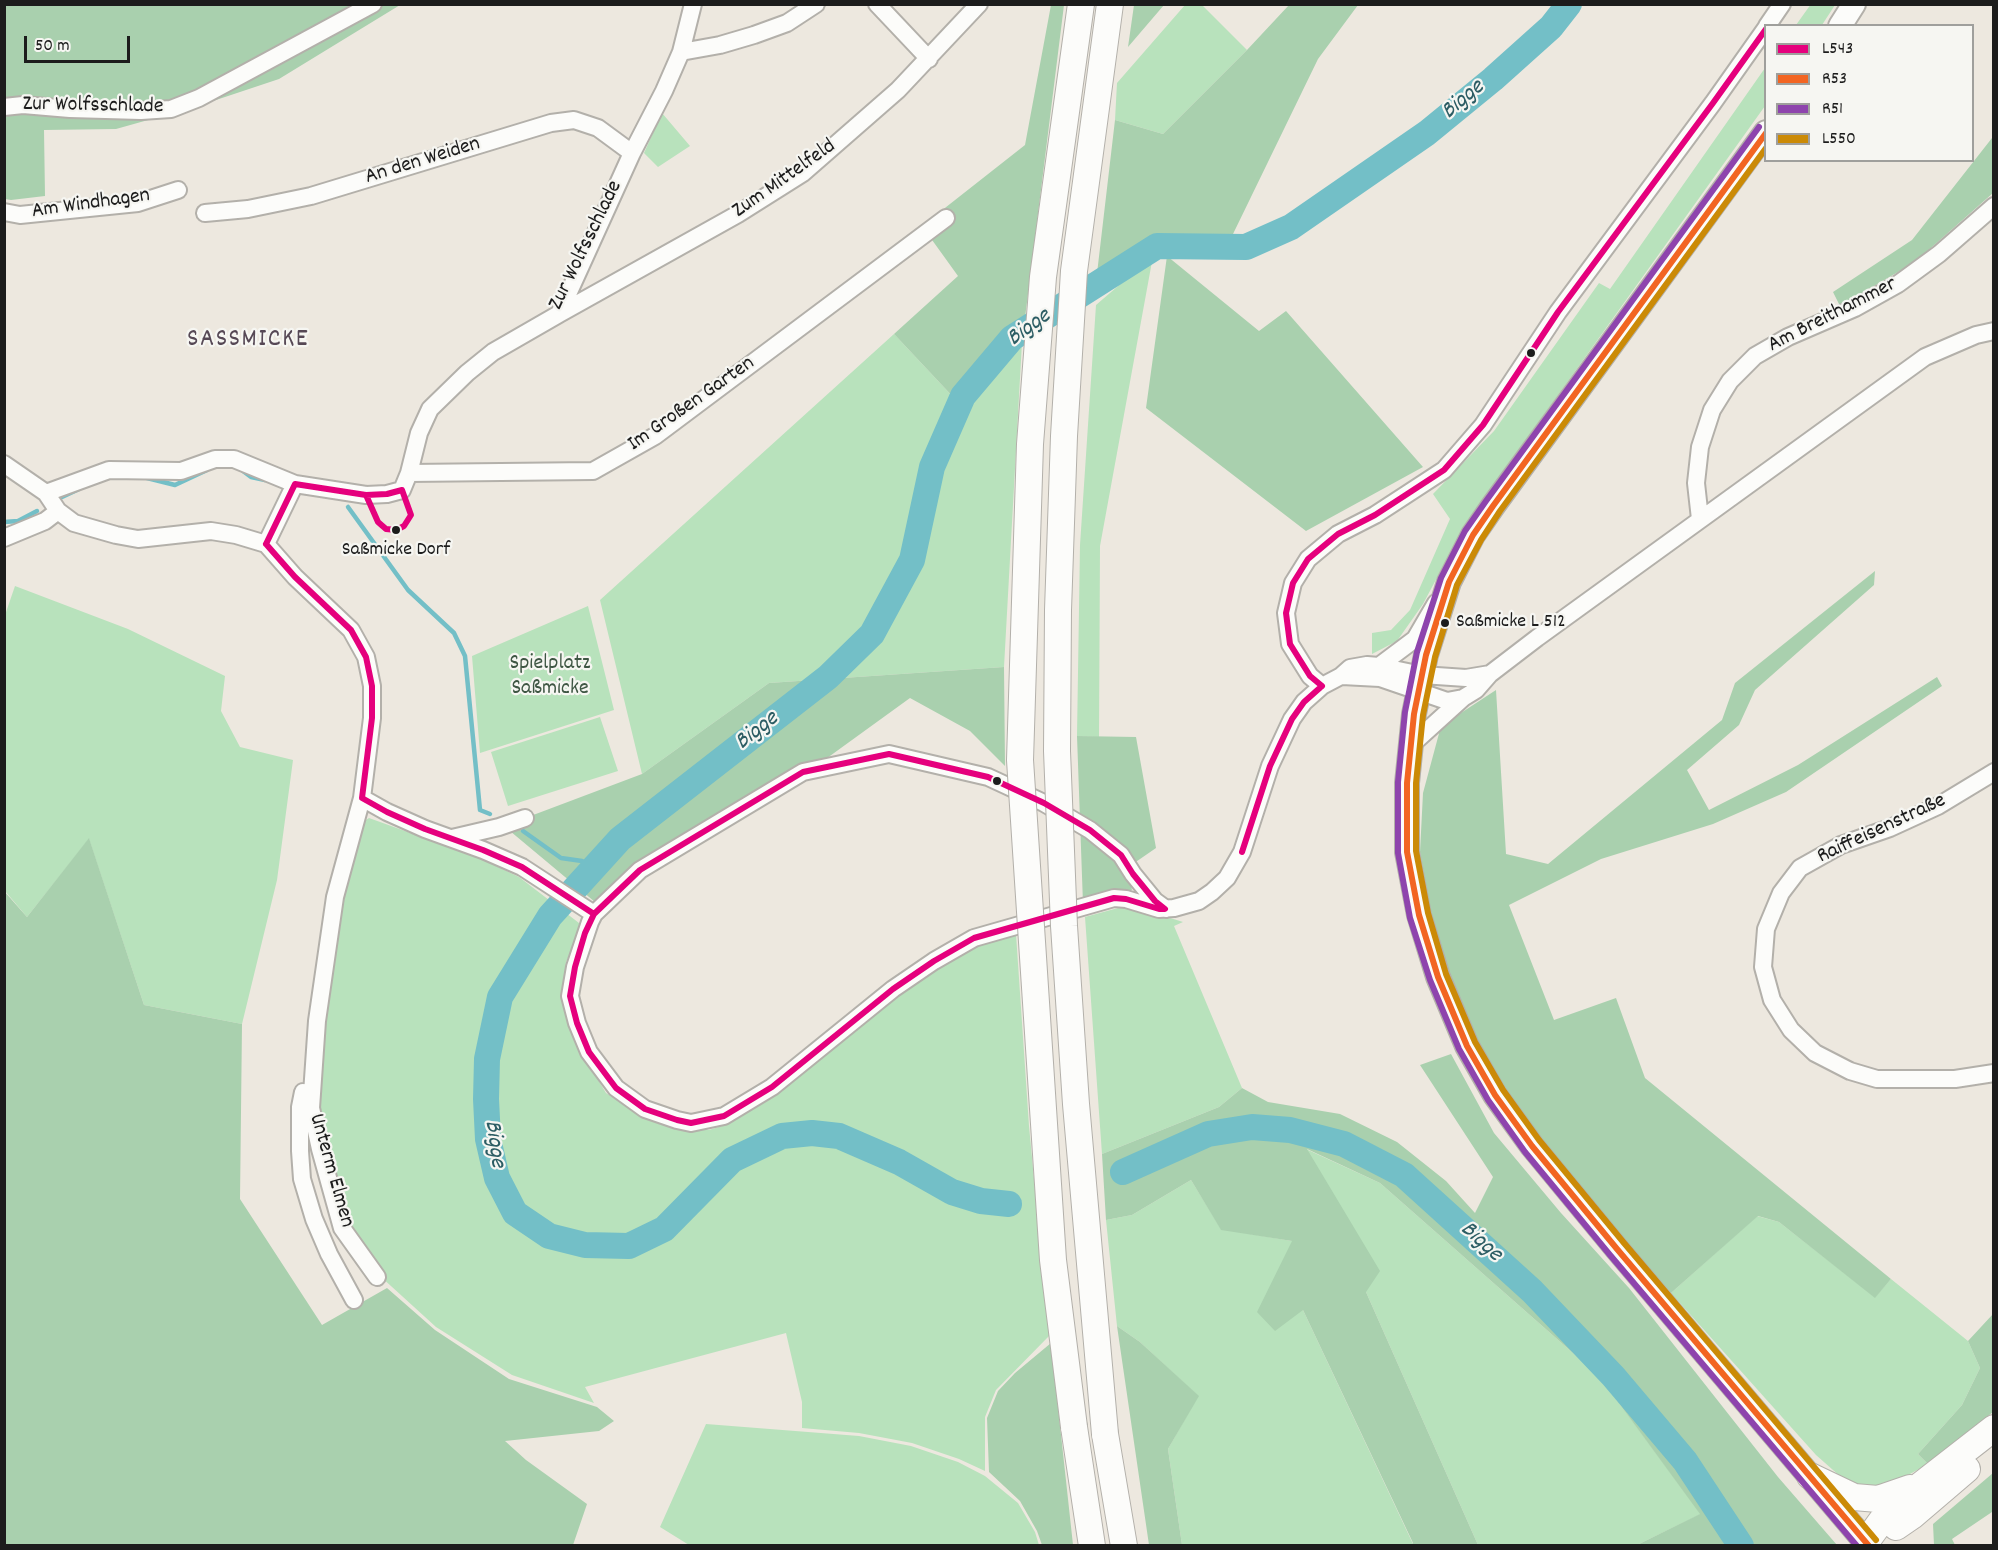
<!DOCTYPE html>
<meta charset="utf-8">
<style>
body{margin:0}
#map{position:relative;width:1998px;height:1550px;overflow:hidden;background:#ede8df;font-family:Dekko,sans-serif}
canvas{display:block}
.frame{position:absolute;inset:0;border:6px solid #1c1c1c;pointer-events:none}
.legend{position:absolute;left:1764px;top:24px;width:210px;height:138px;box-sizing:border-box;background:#f6f6f2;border:2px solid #9f9f9c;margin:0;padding:8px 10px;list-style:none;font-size:18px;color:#1c1c1c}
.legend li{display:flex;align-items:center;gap:12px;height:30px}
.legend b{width:30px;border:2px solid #9f9f9c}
.scale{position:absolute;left:24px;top:36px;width:106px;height:27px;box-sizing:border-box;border:3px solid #1c1c1c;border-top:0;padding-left:8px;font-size:18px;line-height:21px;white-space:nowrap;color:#1c1c1c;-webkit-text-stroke:4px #f6f6f2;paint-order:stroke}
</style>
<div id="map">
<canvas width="1998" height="1550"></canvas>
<div class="frame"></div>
<ul class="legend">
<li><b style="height:8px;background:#e5007d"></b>L543</li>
<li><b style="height:8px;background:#f26522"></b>R53</li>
<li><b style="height:8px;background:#8e44ad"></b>R51</li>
<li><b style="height:8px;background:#cb8a06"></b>L550</li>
</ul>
<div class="scale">50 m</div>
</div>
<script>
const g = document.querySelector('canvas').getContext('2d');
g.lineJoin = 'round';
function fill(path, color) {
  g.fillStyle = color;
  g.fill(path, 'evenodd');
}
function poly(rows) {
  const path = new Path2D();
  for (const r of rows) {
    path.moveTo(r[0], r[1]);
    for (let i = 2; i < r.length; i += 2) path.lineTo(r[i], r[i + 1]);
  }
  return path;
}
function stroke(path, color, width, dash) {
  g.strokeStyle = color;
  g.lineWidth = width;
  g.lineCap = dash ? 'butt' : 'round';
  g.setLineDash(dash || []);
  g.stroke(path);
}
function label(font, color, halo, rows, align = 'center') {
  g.font = font + ' Dekko,sans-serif';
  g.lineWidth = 4.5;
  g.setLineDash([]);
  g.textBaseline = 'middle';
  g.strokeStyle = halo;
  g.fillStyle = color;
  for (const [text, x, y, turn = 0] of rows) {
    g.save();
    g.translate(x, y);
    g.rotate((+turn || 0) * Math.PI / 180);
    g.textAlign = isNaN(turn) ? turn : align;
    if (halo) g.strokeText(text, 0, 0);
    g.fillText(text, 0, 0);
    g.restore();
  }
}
fill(poly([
 [1811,4,1835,5,1822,25,1796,25],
 [1185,5,1202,5,1247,50,1163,134,1115,120,1117,83],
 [1765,68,1765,106,1465,525,1423,604,1397,641,1372,654,1372,633,1391,630,1410,610,1450,519,1433,494,1494,431,1599,283,1610,289],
 [662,113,690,146,658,167,644,153],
 [1153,256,1100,546,1099,737,1077,736,1080,545,1096,305],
 [894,334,955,399,1022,342,1004,667,769,683,642,774,600,600],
 [15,586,128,629,225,676,221,711,240,747,293,760,277,880,242,1024,144,1005,89,839,27,917,5,891,4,618],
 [588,606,614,710,480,753,472,656],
 [600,717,618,771,508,806,491,752],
 [369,818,477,857,519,877,579,923,579,933,566,962,562,998,582,1053,606,1093,643,1117,675,1127,709,1130,725,1125,897,995,976,945,1016,934,1029,1126,1049,1336,996,1390,985,1417,985,1471,959,1459,912,1443,859,1433,802,1428,802,1402,786,1333,585,1387,594,1403,512,1375,436,1327,380,1276,344,1227,314,1107,338,899,357,826],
 [1129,905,1183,922,1174,926,1242,1088,1219,1107,1102,1154,1085,917],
 [1306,1149,1380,1183,1599,1376,1701,1514,1637,1545,1478,1545,1366,1292],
 [1191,1180,1221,1229,1292,1241,1303,1310,1413,1544,1412,1545,1182,1545,1168,1449,1198,1396,1140,1342,1117,1326,1106,1220,1132,1215],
 [1757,1216,1779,1222,1875,1297,1891,1279,1968,1341,1980,1368,1962,1405,1918,1454,1928,1464,1892,1484,1875,1487,1850,1485,1816,1455,1671,1293],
 [706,1424,859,1436,911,1446,958,1462,985,1476,1018,1503,1035,1532,1039,1545,689,1545,660,1527]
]), '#b8e2bc');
fill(poly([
 [5,5,400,5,279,79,198,106,116,129,44,130,45,196,11,200,5,199],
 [1051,5,1064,5,1022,342,955,399,894,334,958,276,922,226,1025,145],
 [1134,5,1164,5,1128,47],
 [1289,5,1358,5,1318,59,1233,234,1157,237,1096,282,1115,120,1163,134,1247,50],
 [1993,132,1993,193,1915,262,1840,306,1833,292,1912,240,1992,138],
 [1167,256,1259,331,1286,311,1423,467,1306,531,1146,408],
 [1875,571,1874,585,1755,690,1739,725,1687,770,1709,810,1798,765,1937,677,1942,686,1786,792,1713,824,1601,859,1509,905,1554,1020,1616,998,1645,1078,1891,1279,1875,1298,1779,1222,1758,1216,1671,1293,1596,1207,1525,1119,1477,1043,1437,947,1420,852,1423,793,1441,726,1496,690,1506,854,1548,864,1722,720,1735,683],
 [1004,667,1005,766,970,731,910,698,823,761,798,766,634,864,595,902,504,826,642,774,769,683],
 [1077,736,1136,737,1156,848,1127,868,1132,890,1083,904],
 [89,838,144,1005,242,1024,240,1199,322,1325,387,1288,435,1330,509,1379,597,1407,614,1421,599,1431,505,1441,526,1460,587,1504,573,1545,5,1545,4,891,27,917],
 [1451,1054,1494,1133,1561,1213,1629,1288,1778,1477,1837,1545,1637,1545,1700,1514,1599,1376,1380,1183,1307,1149,1380,1271,1366,1292,1478,1545,1412,1545,1413,1543,1303,1310,1275,1331,1257,1312,1292,1241,1221,1230,1191,1180,1132,1215,1106,1220,1102,1154,1219,1107,1242,1088,1268,1102,1340,1114,1397,1142,1446,1181,1475,1213,1493,1177,1420,1065],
 [1993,1314,1993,1412,1928,1464,1918,1454,1962,1405,1980,1368,1968,1341],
 [1117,1326,1140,1342,1199,1396,1168,1449,1182,1545,1149,1545],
 [1051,1343,1073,1545,1042,1545,1037,1531,1020,1501,989,1472,987,1418,998,1391,1015,1373],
 [1993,1473,1993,1514,1992,1512,1952,1539,1955,1545,1934,1545,1933,1524]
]), '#a9d0ae');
stroke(poly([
 [243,471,251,477,265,480],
 [147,478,175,485,207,470],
 [62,497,79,489],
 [348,507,408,590,454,633,465,656,480,810,490,814],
 [4,522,18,521,37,511],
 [523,831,561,858,582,861,592,870]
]), '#73bfc7', 4.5);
stroke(poly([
 [1123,1172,1208,1134,1252,1127,1290,1130,1344,1144,1404,1175,1532,1291,1613,1376,1685,1461,1741,1546],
 [1009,1204,981,1201,952,1192,899,1162,839,1136,812,1133,782,1136,732,1160,664,1229,629,1246,585,1245,549,1236,515,1213,497,1178,488,1139,486,1099,487,1059,500,997,550,916,620,839,828,677,872,634,912,560,932,467,963,396,1012,338,1157,246,1246,247,1291,227,1427,133,1493,79,1551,27,1569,4]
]), '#73bfc7', 26);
const minor = poly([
 [877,4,929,59],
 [1767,26,1782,4],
 [681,52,720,45,754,35,787,23,816,4],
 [4,107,23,105,70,109,141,111,171,109,199,98,373,4],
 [4,212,20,215,138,203,178,190],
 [205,213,248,209,311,196,551,123,574,120,598,128,632,153],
 [559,314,738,214,803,173,898,90,979,4],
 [4,464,46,493,58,511,74,523,116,535,138,539,211,531,236,535,266,544,295,577,351,630,366,657,372,686,372,718,362,798,387,812,425,829,483,850,522,867,594,914],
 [409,473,419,433,430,409,467,373,493,352,559,314,632,153,664,91,681,52,693,4],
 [46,493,109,470,181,471,215,459,234,459,295,484],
 [1700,519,1696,483,1700,447,1712,410,1730,381,1755,356,1788,337,1855,308,1898,284,1939,254,1994,206],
 [4,538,45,521,58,511],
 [266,544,295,484,366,495,387,494,402,490,409,473,593,471,655,436,946,218],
 [1379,666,1415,639,1436,603],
 [1342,676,1380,678,1447,701,1463,698,1476,690,1490,674,1537,638,1925,357,1976,335,1994,331],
 [1322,686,1310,676,1290,644,1286,613,1293,583,1308,559,1338,534,1375,515,1444,470,1483,425,1558,312,1713,103,1766,28],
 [1410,746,1463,698],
 [1994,772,1938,806,1890,828,1841,845,1800,868,1781,893,1766,929,1763,967,1772,1000,1791,1030,1815,1053,1850,1071,1877,1079,1955,1079,1994,1073],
 [362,798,335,897,317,1021,311,1108,320,1149,342,1228,377,1277],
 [452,838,499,827,525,818],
 [1166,909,1155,901,1133,874,1121,855,1090,830,1044,803,988,777,889,754,803,772,640,870,594,914,590,922,575,967,570,996,577,1023,589,1052,616,1088,645,1109,677,1120,691,1123,724,1116,772,1087,893,989,934,961,974,938,1114,898,1126,899,1159,909,1174,908,1199,901,1212,892,1227,878,1242,852,1270,766,1292,719,1304,702,1322,686,1341,676,1350,668,1367,665,1379,666,1422,675,1466,678,1490,674],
 [303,1092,300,1107,300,1151,302,1179,314,1219,329,1254,354,1300]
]);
const major = poly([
 [1840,26,1854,4],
 [1766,132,1493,506,1473,535,1449,582,1426,655,1414,714,1407,783,1407,852,1419,915,1438,977,1467,1046,1495,1095,1532,1146,1617,1249,1869,1546]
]);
const highway = poly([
 [1074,1427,1092,1546],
 [1105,1434,1124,1546],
 [1810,1476,1854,1497,1878,1499,1910,1488],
 [1896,1527,1912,1516,1967,1469],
 [1866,1542,1882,1520,1922,1484,1994,1428]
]);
stroke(minor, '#b3b0aa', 20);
stroke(major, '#b3b0aa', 26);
stroke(highway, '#b3b0aa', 28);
stroke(minor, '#fcfcfa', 16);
stroke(major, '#fcfcfa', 22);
stroke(highway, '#fcfcfa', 26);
const highwayBridge = poly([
 [1074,1427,1053,1260,1020,760,1030,444,1043,277,1081,4],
 [1105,1434,1076,1104,1064,926,1057,751,1058,610,1064,436,1074,271,1110,4]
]);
stroke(highwayBridge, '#b3b0aa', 28, []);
stroke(highwayBridge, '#fcfcfa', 26);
stroke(poly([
 [402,490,411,515,404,526,396,530,386,529,378,522,366,495,387,494,402,490],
 [266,544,295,577,351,630,366,657,372,686,372,718,362,798,387,812,425,829,483,850,522,867,594,914],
 [266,544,295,484,366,495],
 [1322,686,1310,676,1290,644,1286,613,1293,583,1308,559,1338,534,1375,515,1444,470,1483,425,1558,312,1713,103,1766,29],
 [889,754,988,777,1044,803,1090,830,1121,855,1133,874,1155,901,1165,909,1159,909,1126,899,1114,898,974,938,934,961,893,989,772,1087,724,1116,691,1123,677,1120,645,1109,616,1088,589,1052,577,1023,570,996,575,967,585,933,594,914,640,870,803,772,889,754],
 [1270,766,1292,719,1304,702,1322,686],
 [1242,852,1270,766],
 [1242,852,1270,766]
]), '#e5007d', 6);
stroke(poly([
 [1766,133,1493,506,1473,535,1449,582,1426,655,1414,714,1407,783,1407,852,1419,915,1438,977,1467,1046,1495,1095,1532,1146,1617,1249,1869,1546]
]), '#f26522', 6);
stroke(poly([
 [1759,127,1486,501,1465,531,1441,578,1417,652,1405,712,1398,782,1398,853,1410,918,1430,980,1459,1049,1488,1100,1525,1152,1610,1255,1857,1546]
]), '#8e44ad', 6);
stroke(poly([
 [1766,148,1500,511,1481,540,1457,585,1435,657,1423,715,1416,783,1416,851,1428,913,1446,974,1475,1042,1503,1090,1539,1140,1624,1243,1876,1540]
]), '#cb8a06', 6);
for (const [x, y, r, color] of [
 [1531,353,5,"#1c1c1c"],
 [396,530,5,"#1c1c1c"],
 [1445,623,5,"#1c1c1c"],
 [997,781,5,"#1c1c1c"]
]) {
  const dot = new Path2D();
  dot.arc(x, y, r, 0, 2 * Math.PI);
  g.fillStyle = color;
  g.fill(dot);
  stroke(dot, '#f6f6f2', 2);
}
label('20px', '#1c1c1c', '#f6f6f2', [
 ["Saßmicke Dorf",396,551],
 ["Saßmicke L 512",1456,623,"left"]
]);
label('22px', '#1c1c1c', '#f6f6f2', [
 ["Zur Wolfsschlade",93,107,1],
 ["An den Weiden",423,162,-17],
 ["Zum Mittelfeld",785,180,-35],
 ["Am Windhagen",91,205,-8],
 ["Zur Wolfsschlade",587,246,-64],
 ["Am Breithammer",1833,316,-27],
 ["Im Großen Garten",692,405,-35],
 ["Raiffeisenstraße",1882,830,-25],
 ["Unterm Elmen",330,1171,74]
]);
label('22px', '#3e5643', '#f6f6f2', [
 ["Spielplatz",550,665],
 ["Saßmicke",550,690]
]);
label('italic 24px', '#2c5d64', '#f6f6f2', [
 ["Bigge",1464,101,-40],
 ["Bigge",1030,329,-36],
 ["Bigge",758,732,-38],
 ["Bigge",493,1144,82],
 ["Bigge",1480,1243,42]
]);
g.letterSpacing = '1.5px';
label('26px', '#564855', '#f6f6f2', [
 ["SASSMICKE",248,341]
]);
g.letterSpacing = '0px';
</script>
